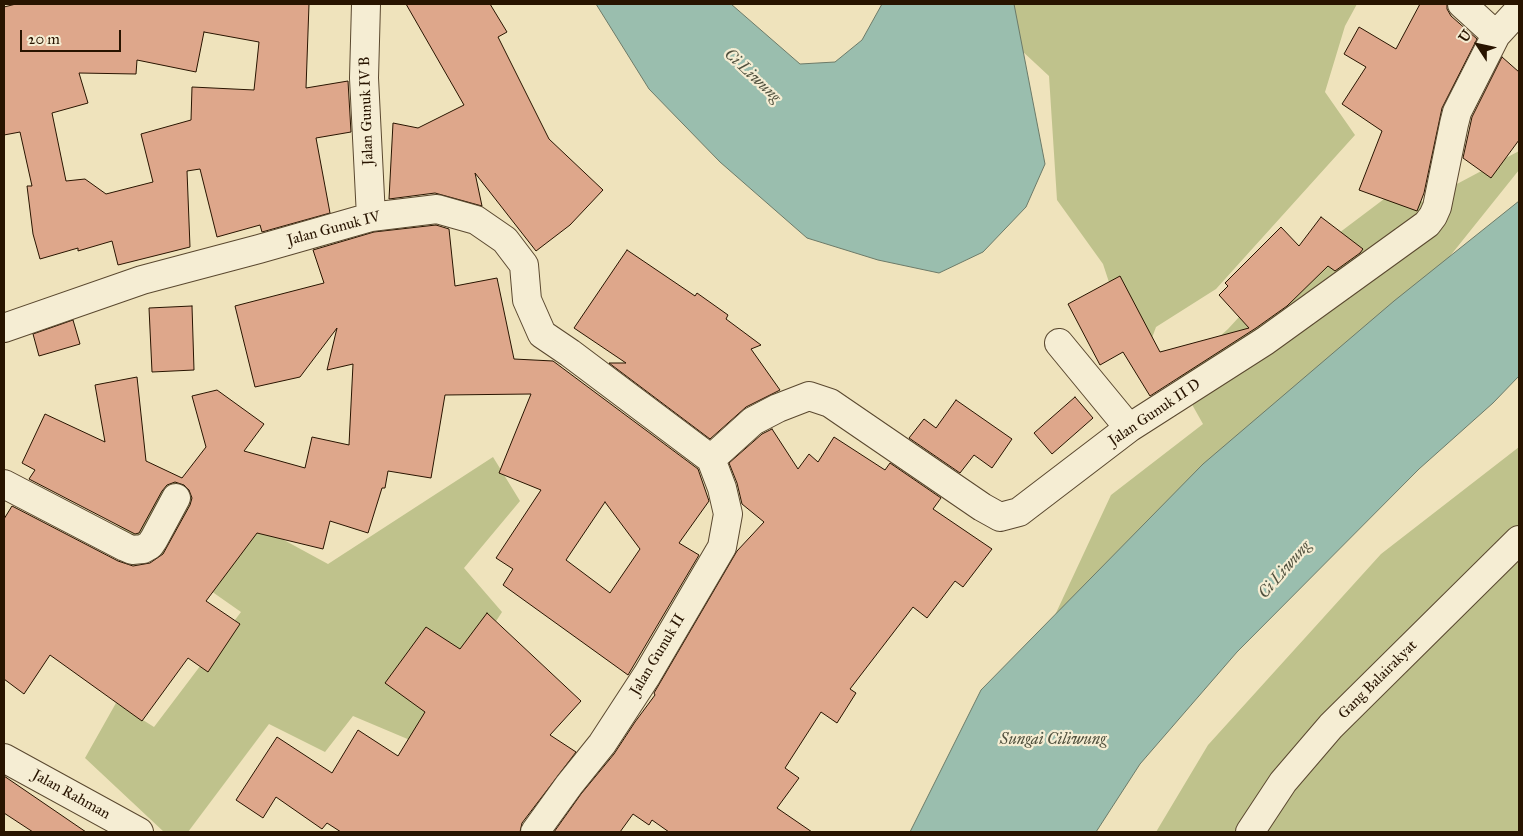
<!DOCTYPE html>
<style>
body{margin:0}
#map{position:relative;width:1523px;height:836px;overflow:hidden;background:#efe3bc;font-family:"IM FELL Great Primer",serif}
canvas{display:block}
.frame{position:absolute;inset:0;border:5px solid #281400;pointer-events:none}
.north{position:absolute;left:1453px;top:20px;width:50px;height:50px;-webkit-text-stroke:4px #f5edd3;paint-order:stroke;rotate:305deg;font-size:14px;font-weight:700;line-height:20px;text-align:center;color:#281400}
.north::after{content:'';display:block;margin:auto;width:18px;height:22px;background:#281400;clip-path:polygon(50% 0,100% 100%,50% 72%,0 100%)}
.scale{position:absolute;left:20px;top:30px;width:101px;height:22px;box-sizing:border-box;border:2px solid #281400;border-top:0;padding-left:6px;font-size:15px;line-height:18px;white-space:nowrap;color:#281400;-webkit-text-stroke:4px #f5edd3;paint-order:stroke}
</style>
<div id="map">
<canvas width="1523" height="836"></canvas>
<div class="frame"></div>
<div class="north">U</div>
<div class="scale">20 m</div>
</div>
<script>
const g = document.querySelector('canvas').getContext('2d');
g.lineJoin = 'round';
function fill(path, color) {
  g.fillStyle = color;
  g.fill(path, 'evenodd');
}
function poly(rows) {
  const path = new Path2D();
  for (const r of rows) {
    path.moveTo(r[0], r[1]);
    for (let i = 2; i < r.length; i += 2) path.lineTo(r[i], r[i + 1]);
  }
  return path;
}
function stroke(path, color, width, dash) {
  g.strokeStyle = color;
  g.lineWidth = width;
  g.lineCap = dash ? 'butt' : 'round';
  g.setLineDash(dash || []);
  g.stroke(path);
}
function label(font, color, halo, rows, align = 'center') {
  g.font = font + ' "IM FELL Great Primer",serif';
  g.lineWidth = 4.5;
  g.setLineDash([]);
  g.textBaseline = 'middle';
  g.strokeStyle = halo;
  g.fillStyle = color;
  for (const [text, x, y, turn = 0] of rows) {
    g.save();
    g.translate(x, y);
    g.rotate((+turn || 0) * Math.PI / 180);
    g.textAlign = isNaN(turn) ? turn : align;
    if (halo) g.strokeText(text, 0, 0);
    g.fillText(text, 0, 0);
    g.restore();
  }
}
fill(poly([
 [976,4,1357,4,1345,26,1325,92,1355,135,1216,289,1156,327,1139,373,1103,264,1057,200,1049,76,1021,50],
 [1519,151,1519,170,1430,281,937,832,1021,688,1111,495,1203,424,1176,376,1228,329,1251,304,1323,245,1396,190,1423,202],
 [1519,447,1519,832,1156,832,1208,745,1381,554],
 [493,457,520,501,464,568,502,612,417,743,353,716,325,752,269,724,188,832,164,832,85,758,116,703,154,727,241,612,104,516,135,459,328,564]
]), '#bfc28c');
const water = poly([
 [596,4,731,4,800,64,835,62,862,40,882,4,1014,4,1045,164,1026,207,983,252,939,273,878,260,807,238,720,162,649,89,596,4],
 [1519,201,1519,376,1493,403,1419,469,1237,652,1140,764,1096,832,910,832,981,690,1203,464,1394,301,1519,201]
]);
fill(water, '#9abeae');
stroke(water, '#6c7a68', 1);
const building = poly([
 [16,4,309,4,306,88,348,81,351,132,316,138,330,213,262,232,260,225,217,237,200,169,187,171,190,247,118,265,112,241,78,251,78,248,40,259,33,234,27,186,32,186,20,132,4,135,4,7,16,4],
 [204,32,259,42,254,90,192,87,191,120,141,134,153,182,106,194,85,179,66,181,52,113,88,103,79,73,136,74,137,60,196,72,204,32],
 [406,4,490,4,507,32,498,37,549,139,603,190,570,225,536,251,475,173,482,206,435,193,389,199,393,123,418,128,464,105,406,4],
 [1420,4,1447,4,1447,9,1451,16,1477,39,1442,108,1424,193,1417,211,1359,190,1382,131,1342,104,1366,67,1344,54,1359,27,1396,49,1420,4],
 [1502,57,1519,72,1519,140,1491,178,1463,158,1472,117,1502,57],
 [1321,217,1363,249,1360,253,1335,271,1328,266,1287,306,1256,328,1150,396,1123,352,1100,365,1068,304,1120,276,1160,352,1249,328,1219,295,1228,286,1225,283,1281,227,1299,246,1321,217],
 [436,225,449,229,455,286,497,278,514,359,553,361,698,469,709,501,679,543,699,555,628,675,503,585,513,569,496,558,541,490,499,473,531,394,445,395,431,478,388,471,385,488,382,488,368,533,330,521,323,549,257,533,206,601,240,624,208,672,188,658,142,721,50,655,24,694,4,679,4,519,12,506,118,561,133,566,150,563,163,554,190,505,192,498,189,490,184,485,175,482,167,485,162,491,139,533,135,534,29,479,35,470,22,463,45,414,105,442,95,385,137,377,146,461,182,478,206,447,192,396,217,390,264,424,244,451,305,468,312,437,349,445,353,364,327,370,337,328,300,377,255,387,235,306,324,283,313,250,374,232,436,225],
 [605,502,640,549,610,593,566,560,605,502],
 [627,250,695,296,697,293,728,315,726,319,761,345,751,349,780,390,746,407,710,439,609,363,626,363,574,328,627,250],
 [192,306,194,370,152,372,149,308,192,306],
 [73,320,80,344,39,356,33,334,73,320],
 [1075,397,1093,418,1052,454,1034,433,1075,397],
 [956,400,1012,439,992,468,974,455,960,473,909,438,924,419,936,428,956,400],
 [772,429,798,469,809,454,818,462,834,437,885,470,890,463,941,498,933,509,992,549,963,587,955,581,927,618,913,607,850,689,856,693,837,723,821,712,785,768,799,778,777,808,812,832,669,832,652,820,649,825,633,814,620,832,554,832,581,794,614,754,635,722,655,695,654,693,737,551,764,522,742,504,737,483,729,463,762,434,772,429],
 [487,613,581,701,550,735,576,752,522,823,520,832,341,832,327,823,322,829,276,797,263,818,236,800,277,737,332,773,358,730,398,756,425,712,385,683,426,627,460,649,487,613],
 [4,776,86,832,33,832,4,813,4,776]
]);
fill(building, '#dea78b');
stroke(building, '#281400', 1);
const minor = poly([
 [366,4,364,78,371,217],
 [1462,4,1496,35],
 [4,328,142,280,259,249,371,217,437,209,476,220,505,240,524,265,527,300,542,334,570,353,711,459],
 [1059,343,1129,428],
 [711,459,753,421,778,408,809,396,830,403,982,507,1000,517,1019,512,1129,428,1265,341,1427,224,1433,216,1437,207,1454,124,1457,112,1496,35,1519,10],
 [4,484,125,547,132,550,143,549,150,545,154,539,176,498],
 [4,758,139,832],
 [535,832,569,785,602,744,647,675,722,547,728,514,722,488,711,459],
 [1250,832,1283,782,1331,726,1519,540]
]);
stroke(minor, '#5a482f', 30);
stroke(minor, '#f5edd3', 28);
label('15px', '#281400', '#f5edd3', [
 ["Jalan Gunuk IV B",367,111,-92],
 ["Jalan Gunuk IV",334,229,-15],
 ["Jalan Gunuk II D",1155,413,-34],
 ["Jalan Gunuk II",658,655,-59],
 ["Gang Balairakyat",1378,680,-45],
 ["Jalan Rahman",71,795,29]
]);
label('italic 16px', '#50503d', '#f5edd3', [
 ["Ci Liwung",752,76,43],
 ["Ci Liwung",1285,570,-49],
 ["Sungai Ciliwung",1053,740]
]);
</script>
